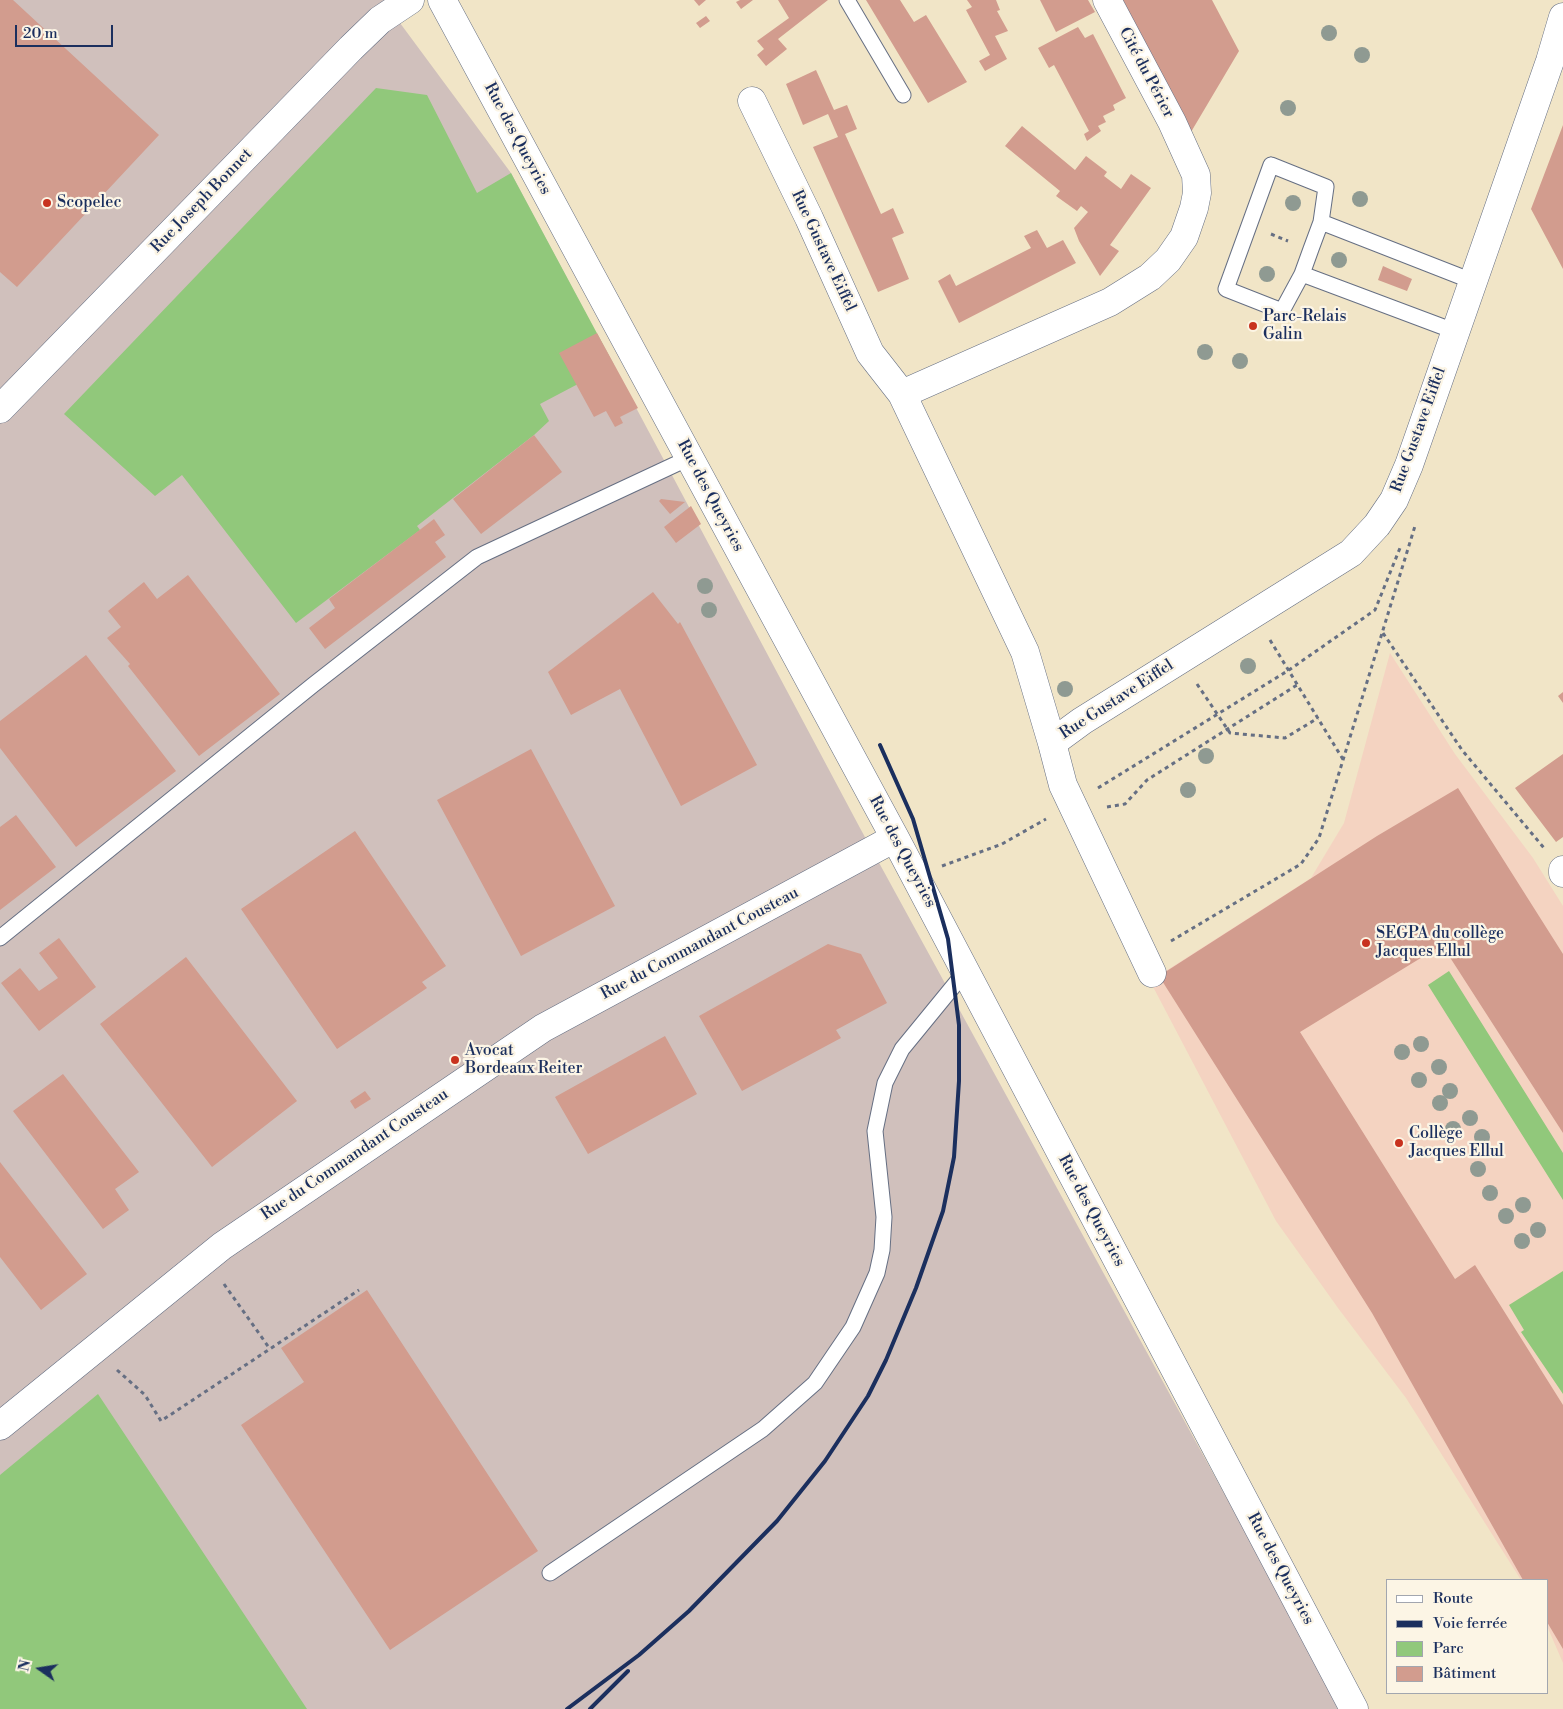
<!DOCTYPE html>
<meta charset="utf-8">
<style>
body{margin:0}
#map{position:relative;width:1563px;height:1709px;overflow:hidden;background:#f1e5c7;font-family:"Libre Bodoni",serif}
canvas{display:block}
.legend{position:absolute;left:1386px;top:1579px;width:162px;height:115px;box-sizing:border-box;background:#fcf5e5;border:1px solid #a2a6af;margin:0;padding:6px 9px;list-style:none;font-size:15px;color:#1b2f5e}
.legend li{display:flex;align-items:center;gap:10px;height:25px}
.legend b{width:25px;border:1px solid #a2a6af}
.north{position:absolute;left:15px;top:1644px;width:50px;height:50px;-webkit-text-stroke:4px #fcf5e5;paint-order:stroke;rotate:283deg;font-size:14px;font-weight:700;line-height:20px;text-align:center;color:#1b2f5e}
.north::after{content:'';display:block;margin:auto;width:18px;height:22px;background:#1b2f5e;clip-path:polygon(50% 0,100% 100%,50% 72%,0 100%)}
.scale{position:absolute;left:15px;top:25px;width:98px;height:22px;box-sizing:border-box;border:2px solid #1b2f5e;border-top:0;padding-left:6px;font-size:15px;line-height:18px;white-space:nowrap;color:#1b2f5e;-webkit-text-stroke:4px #fcf5e5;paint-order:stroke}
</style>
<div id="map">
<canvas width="1563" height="1709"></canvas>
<ul class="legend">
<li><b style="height:6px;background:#fff"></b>Route</li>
<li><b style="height:6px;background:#1b2f5e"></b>Voie ferrée</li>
<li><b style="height:14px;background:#91c87b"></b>Parc</li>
<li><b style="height:14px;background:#d29c8e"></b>Bâtiment</li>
</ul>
<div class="north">N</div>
<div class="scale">20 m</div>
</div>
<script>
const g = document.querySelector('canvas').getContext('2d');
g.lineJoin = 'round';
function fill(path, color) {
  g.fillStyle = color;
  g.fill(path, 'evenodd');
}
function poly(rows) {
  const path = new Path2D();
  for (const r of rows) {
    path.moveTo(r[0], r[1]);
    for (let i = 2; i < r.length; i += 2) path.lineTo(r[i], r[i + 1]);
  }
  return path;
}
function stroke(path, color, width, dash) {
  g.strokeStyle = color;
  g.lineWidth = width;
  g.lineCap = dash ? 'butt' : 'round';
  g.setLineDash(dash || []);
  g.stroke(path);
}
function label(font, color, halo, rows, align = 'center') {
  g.font = font + ' "Libre Bodoni",serif';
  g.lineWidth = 4.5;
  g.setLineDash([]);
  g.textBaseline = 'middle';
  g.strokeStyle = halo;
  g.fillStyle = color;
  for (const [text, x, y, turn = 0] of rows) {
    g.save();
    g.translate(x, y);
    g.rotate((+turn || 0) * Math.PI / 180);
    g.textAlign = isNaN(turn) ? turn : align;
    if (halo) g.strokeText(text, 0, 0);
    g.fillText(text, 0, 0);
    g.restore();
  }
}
fill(poly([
 [1390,653,1455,754,1533,858,1563,906,1563,1663,1547,1626,1547,1580,1521,1580,1406,1398,1338,1308,1276,1221,1150,981,1311,878,1344,823]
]), '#f4d3c1');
fill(poly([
 [0,0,383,0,511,173,860,828,1342,1709,0,1709]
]), '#d0c0bc');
fill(poly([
 [376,88,427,95,477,193,511,173,614,365,540,404,549,421,534,435,417,526,420,530,296,623,182,475,155,496,64,414],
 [1449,971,1563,1153,1563,1200,1428,985],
 [1563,1271,1563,1394,1521,1332,1524,1330,1509,1305],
 [98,1394,307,1709,0,1709,0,1475]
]), '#91c87b');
fill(poly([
 [0,0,13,0,159,135,17,287,0,272],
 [694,0,706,0,699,6],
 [740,0,753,0,741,9,736,2],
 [778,0,828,0,778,39,787,49,766,66,757,55,764,49,757,41,789,18],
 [866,0,900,0,914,22,926,15,967,82,928,103],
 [967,0,996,0,1000,10,997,11,1008,31,995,36,1007,59,985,71,979,61,990,55,966,10,972,7],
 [1040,0,1088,0,1095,12,1056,32],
 [1120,0,1212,0,1239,51,1191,132],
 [706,16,710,21,700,28,696,23],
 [1078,27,1085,38,1093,34,1126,98,1113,105,1115,110,1103,116,1106,122,1098,126,1101,131,1087,141,1084,134,1089,131,1054,65,1049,68,1038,48],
 [816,70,834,110,847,105,857,129,845,134,881,214,893,208,904,233,892,238,909,279,878,292,813,147,838,137,828,114,803,125,786,84],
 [1563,125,1563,269,1531,209],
 [1022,126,1075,170,1086,156,1107,172,1104,176,1121,189,1131,174,1151,188,1110,245,1119,251,1100,276,1079,241,1074,228,1088,212,1081,206,1077,211,1056,196,1060,191,1005,146],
 [1037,230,1047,248,1063,240,1076,263,959,323,938,281,950,274,956,286,1031,248,1024,236],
 [1383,266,1412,279,1407,291,1378,280],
 [597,333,638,408,620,417,623,423,615,427,606,411,594,417,559,353],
 [534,435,562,472,481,534,453,499],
 [661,499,685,502,670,514,659,501],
 [691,506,701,524,676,543,664,527],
 [434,519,445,535,435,542,446,557,325,649,309,628,335,608,329,599],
 [188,575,280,694,199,756,128,666,130,664,107,638,121,627,108,611,144,582,157,599],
 [653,592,678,624,680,622,757,765,681,806,620,689,571,715,548,672],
 [86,655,176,771,76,847,0,748,0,721],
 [1563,692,1563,703,1558,696],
 [531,749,615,906,521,956,437,800],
 [1563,754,1563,837,1556,842,1515,788],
 [1458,788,1563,954,1563,1133,1442,945,1300,1032,1455,1279,1475,1265,1563,1405,1563,1649,1547,1622,1547,1580,1523,1580,1372,1313,1159,976,1377,836],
 [16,815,56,867,0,910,0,827],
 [355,831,446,966,422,982,427,988,337,1049,241,909],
 [59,938,96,987,39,1031,1,983,20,968,39,991,58,978,39,953],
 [828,944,861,954,887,1003,836,1030,841,1038,742,1091,699,1016],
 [186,957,297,1101,212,1167,100,1024],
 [665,1036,697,1094,588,1154,555,1097],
 [63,1074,139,1172,115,1189,129,1210,103,1229,13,1111],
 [365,1091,371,1099,355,1109,350,1101],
 [0,1162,87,1274,41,1310,0,1257],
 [367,1290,538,1551,390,1650,241,1425,304,1382,281,1348]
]), '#d29c8e');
const service = poly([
 [847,0,903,95],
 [1271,165,1326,187,1321,222,1311,249,1302,274,1282,311,1226,289,1271,165],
 [1321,222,1472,281],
 [1302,274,1454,331],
 [0,938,313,685,477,557,689,458],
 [550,1573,763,1429,815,1383,853,1327,877,1273,882,1250,884,1217,875,1131,885,1083,902,1049,965,972]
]);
const minor = poly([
 [442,0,895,838,1354,1709],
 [752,101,809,218,870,353,902,394,1025,652,1052,743,1082,721,1351,553,1377,525,1394,500,1409,465,1550,61,1563,17],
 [902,394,1110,302,1150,277,1168,260,1184,237,1194,208,1197,193,1196,175,1172,122,1107,0],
 [0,409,351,48,380,20,410,0],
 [1052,743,1063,785,1152,973],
 [1563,870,1563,873],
 [0,1426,222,1246,543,1028,895,838]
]);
stroke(service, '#666f83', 17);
stroke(minor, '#666f83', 29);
stroke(poly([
 [1271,234,1288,241],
 [1383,633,1462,750,1544,848],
 [1270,640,1344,761],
 [1197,684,1230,733,1285,738,1318,718],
 [1098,788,1289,670,1375,610,1400,548],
 [1107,807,1125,804,1147,780,1297,685],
 [942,866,1002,844,1046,819],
 [1171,941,1301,864,1319,838,1415,526],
 [224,1284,270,1349],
 [117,1370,145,1395,161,1421,359,1290]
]), '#666f83', 3, [4, 4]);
stroke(service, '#fff', 15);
stroke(minor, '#fff', 28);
stroke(poly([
 [567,1709,639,1655,689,1611,777,1521,825,1461,868,1396,886,1360,916,1288,943,1211,954,1157,959,1081,959,1025,948,939,913,819,880,745],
 [590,1709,628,1671]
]), '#1b2f5e', 4);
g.fillStyle = '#8f9a92';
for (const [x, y] of [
 [1329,33],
 [1362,55],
 [1288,108],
 [1360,199],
 [1293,203],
 [1339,260],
 [1267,274],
 [1205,352],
 [1240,361],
 [705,586],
 [709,610],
 [1248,666],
 [1065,689],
 [1206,756],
 [1188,790],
 [1421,1044],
 [1402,1052],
 [1439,1067],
 [1419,1080],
 [1450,1091],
 [1440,1103],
 [1470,1118],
 [1453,1129],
 [1482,1137],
 [1478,1169],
 [1490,1193],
 [1523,1205],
 [1506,1216],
 [1538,1230],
 [1522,1241]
]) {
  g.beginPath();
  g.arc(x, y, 8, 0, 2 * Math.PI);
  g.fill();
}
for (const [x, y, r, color] of [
 [47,203,5,"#c8321e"],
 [1253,326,5,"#c8321e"],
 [1366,943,5,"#c8321e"],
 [455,1060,5,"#c8321e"],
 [1399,1143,5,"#c8321e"]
]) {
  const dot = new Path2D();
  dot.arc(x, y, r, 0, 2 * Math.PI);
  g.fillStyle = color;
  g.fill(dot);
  stroke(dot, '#fcf5e5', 2);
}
label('16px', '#1b2f5e', '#fcf5e5', [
 ["Cité du Périer",1146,73,62],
 ["Rue des Queyries",517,139,62],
 ["Rue Joseph Bonnet",202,201,-46],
 ["Rue Gustave Eiffel",823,251,65],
 ["Rue Gustave Eiffel",1419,430,-70],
 ["Rue des Queyries",710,496,62],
 ["Rue Gustave Eiffel",1117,700,-33],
 ["Rue des Queyries",902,852,62],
 ["Rue du Commandant Cousteau",700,944,-28],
 ["Rue du Commandant Cousteau",355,1155,-34],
 ["Rue des Queyries",1091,1211,62],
 ["Rue des Queyries",1280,1569,62]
]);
label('16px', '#1b2f5e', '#fcf5e5', [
 ["Scopelec",57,203],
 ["Parc-Relais",1263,317],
 ["Galin",1263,335],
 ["SEGPA du collège",1376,934],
 ["Jacques Ellul",1376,952],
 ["Avocat",465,1051],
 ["Bordeaux Reiter",465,1069],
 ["Collège",1409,1134],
 ["Jacques Ellul",1409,1152]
], 'left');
</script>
